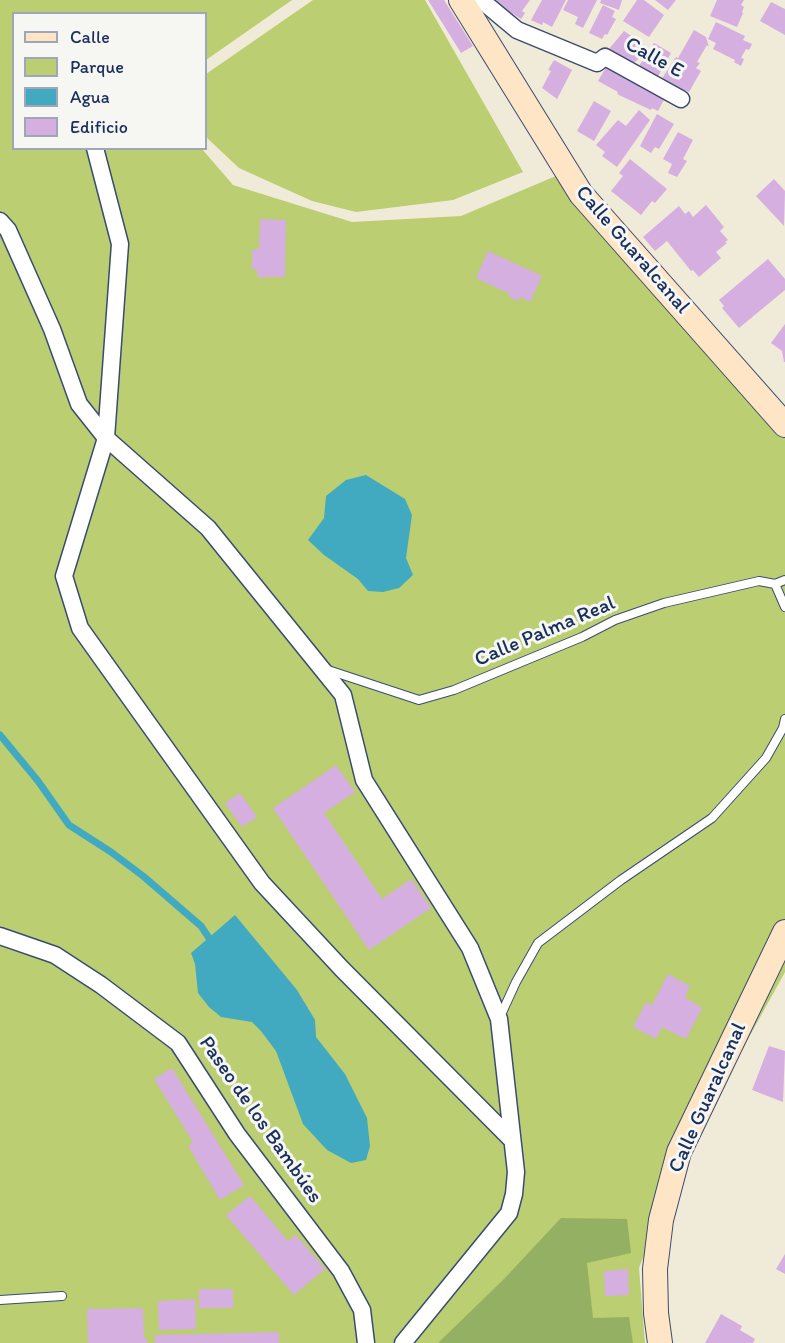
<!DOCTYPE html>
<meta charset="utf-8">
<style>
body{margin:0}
#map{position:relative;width:785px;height:1343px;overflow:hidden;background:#f0ebd8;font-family:Itim,sans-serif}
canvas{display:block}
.legend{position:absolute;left:12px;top:12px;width:195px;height:138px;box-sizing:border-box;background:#f6f6f2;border:2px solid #9ea6b7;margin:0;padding:8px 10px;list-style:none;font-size:18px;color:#1b2f5e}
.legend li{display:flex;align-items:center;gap:12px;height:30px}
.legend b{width:30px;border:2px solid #9ea6b7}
</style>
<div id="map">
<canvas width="785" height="1343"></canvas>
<ul class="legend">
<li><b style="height:8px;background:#fee5c5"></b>Calle</li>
<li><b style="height:16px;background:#bbce71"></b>Parque</li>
<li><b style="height:16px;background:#41aac0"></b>Agua</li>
<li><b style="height:16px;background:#d5afe0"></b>Edificio</li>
</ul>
</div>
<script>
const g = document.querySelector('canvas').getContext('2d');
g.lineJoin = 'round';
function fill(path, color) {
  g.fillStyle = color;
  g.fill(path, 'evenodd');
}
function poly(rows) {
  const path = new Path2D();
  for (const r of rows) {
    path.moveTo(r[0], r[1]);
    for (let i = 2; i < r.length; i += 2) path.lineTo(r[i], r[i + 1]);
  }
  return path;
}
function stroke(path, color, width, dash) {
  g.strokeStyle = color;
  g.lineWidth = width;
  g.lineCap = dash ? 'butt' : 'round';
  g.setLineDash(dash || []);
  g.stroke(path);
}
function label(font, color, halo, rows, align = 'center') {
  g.font = font + ' Itim,sans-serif';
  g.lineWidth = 6;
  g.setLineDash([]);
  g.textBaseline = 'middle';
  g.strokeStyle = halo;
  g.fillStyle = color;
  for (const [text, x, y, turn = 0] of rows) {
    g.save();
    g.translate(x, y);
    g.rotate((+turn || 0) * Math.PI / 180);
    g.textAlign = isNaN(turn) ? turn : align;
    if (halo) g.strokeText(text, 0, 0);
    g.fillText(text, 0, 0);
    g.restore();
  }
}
fill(poly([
 [0,0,292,0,206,60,206,14,14,14,14,148,202,149,233,185,352,222,461,216,556,176,785,423,785,972,679,1164,639,1268,645,1343,0,1343],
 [313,0,425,0,523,172,453,200,356,212,312,201,239,168,206,137,206,74]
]), '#bbce71');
fill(poly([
 [561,1218,627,1219,631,1253,587,1263,593,1318,629,1317,633,1343,438,1343,503,1280]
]), '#94b163');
fill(poly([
 [366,475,405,499,412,515,406,558,413,575,399,588,383,592,368,591,358,579,324,555,308,540,324,518,326,496,346,480],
 [235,915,297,990,315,1020,316,1037,345,1074,367,1118,370,1146,366,1160,351,1163,327,1150,303,1124,276,1051,261,1031,252,1022,221,1017,209,1007,198,993,195,964,191,953]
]), '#41aac0');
stroke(poly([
 [0,735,38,781,69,825,111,852,143,876,201,926,209,938]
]), '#41aac0', 7);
fill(poly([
 [428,0,444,0,473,46,461,53],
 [497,0,530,0,522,11,525,13,521,19,495,3],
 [542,0,566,0,552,27,543,22,542,25,531,20],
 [568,0,597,0,583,28,575,24,578,17,563,10],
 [601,0,622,0,619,10,600,3],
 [637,0,644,0,664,15,649,37,623,21],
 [655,0,676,0,668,10],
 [717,0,744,0,741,5,744,7,742,12,743,13,737,27,710,16],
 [771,2,785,9,785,35,760,21],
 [603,5,615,11,612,17,616,19,607,35,605,34,602,39,589,33],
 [716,22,745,36,743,40,752,44,749,50,746,49,741,58,744,59,741,66,734,62,735,60,713,49,716,43,708,39],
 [694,30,706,37,709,47,707,45,697,62,700,63,696,68,701,71,689,92,661,80,676,57,678,58],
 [624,31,647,47,641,53,643,54,633,64,609,49],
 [654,43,671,53,656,80,639,70,641,67,639,66],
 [554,60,572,70,557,99,542,88,551,71,548,70],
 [608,64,667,94,658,111,652,108,651,110,621,96,617,94,618,92,598,81],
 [594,101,611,111,594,141,577,131],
 [639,110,650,120,617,167,602,156,605,152,596,145,618,120,626,126],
 [657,114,674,124,659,149,655,147,651,153,640,146],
 [678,132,693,140,683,159,687,161,677,177,668,173,672,164,663,159],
 [630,159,667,189,655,203,652,201,641,215,611,191,623,176,619,173],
 [774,179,785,191,784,226,756,196],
 [706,205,724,227,720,231,728,240,725,242,727,243,716,252,721,258,699,277,693,270,691,271,667,241,655,251,643,237,679,206,685,214,689,211,693,217],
 [260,219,286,220,285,277,257,277,257,270,252,269,252,250,259,249],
 [488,251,542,276,530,302,520,297,518,301,509,297,510,294,476,278],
 [768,259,785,279,785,290,739,328,722,308,724,306,719,300],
 [785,324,785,362,784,362,782,351,771,343],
 [336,765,355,792,324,813,382,899,411,879,431,908,369,950,273,808],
 [240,793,257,817,242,827,225,803],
 [668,974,690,986,685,997,702,1008,686,1039,662,1027,656,1039,633,1027,646,1002,652,1005],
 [769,1046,785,1051,783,1102,752,1090],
 [172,1068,244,1185,220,1200,188,1146,193,1142,154,1079],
 [250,1196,288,1241,296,1235,325,1269,294,1295,226,1215],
 [785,1254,785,1274,776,1269],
 [628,1269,629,1295,605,1296,604,1271],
 [199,1289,233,1289,233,1308,199,1308],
 [195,1299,196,1329,159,1330,158,1301],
 [143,1308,144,1338,147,1339,147,1343,88,1343,87,1309],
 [721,1314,742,1326,740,1330,755,1339,753,1343,705,1343],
 [279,1332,279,1343,155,1343,155,1335]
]), '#d5afe0');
const lane = poly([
 [775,584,785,607],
 [328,670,419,700,454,690,582,637,615,620,664,603,759,581,775,584,785,580],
 [499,1019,516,982,538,943,621,880,712,818,766,758,783,728,785,719],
 [0,1300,62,1296]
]);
const street = poly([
 [481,0,517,30,597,63,605,57,681,99],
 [95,148,120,244,106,438,208,528,343,695,364,780,470,948,499,1019,516,1172,514,1194,509,1213,403,1343],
 [0,221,8,230,52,329,79,404,106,438,64,576,80,628,262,883,342,969,512,1140],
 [0,936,55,955,101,985,178,1043,237,1134,341,1271,362,1310,366,1343]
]);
const secondary = poly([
 [461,0,581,194,785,425],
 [660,1343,656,1313,655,1269,661,1220,679,1152,785,932]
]);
stroke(lane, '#3b4b70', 10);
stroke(street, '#3b4b70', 19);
stroke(secondary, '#3b4b70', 26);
stroke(lane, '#fff', 8);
stroke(street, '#fff', 16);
stroke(secondary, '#fee5c5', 24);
label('21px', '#1b2f5e', '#f6f6f2', [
 ["Calle E",654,58,29],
 ["Calle Guaralcanal",632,250,49],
 ["Calle Palma Real",545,632,-23],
 ["Calle Guaralcanal",708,1098,-66],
 ["Paseo de los Bambúes",260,1120,55]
]);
</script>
